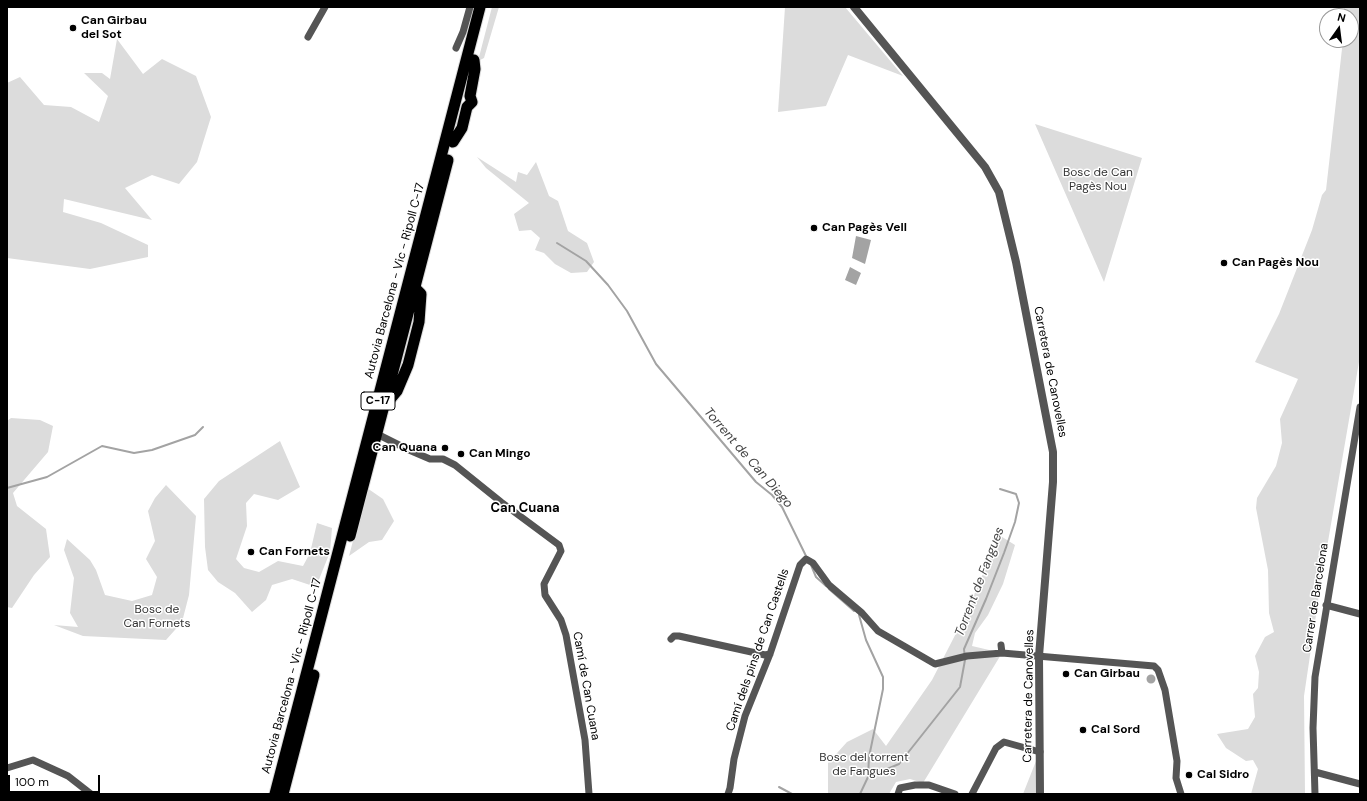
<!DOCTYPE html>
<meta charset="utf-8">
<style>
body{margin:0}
#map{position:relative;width:1367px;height:801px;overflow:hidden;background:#fff;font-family:"DM Sans",sans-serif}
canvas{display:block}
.frame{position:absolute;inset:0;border:8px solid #000;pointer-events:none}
.north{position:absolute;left:1319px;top:8px;width:40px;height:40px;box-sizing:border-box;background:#fff;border:1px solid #999;border-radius:50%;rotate:14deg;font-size:11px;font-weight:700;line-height:16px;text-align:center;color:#000}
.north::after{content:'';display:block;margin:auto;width:14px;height:18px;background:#000;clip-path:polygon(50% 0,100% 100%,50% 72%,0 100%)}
.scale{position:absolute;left:8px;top:775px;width:92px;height:18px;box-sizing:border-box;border:2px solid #000;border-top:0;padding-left:5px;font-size:12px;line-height:14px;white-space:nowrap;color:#000;-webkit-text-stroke:3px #fff;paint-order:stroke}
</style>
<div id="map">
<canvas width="1367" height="801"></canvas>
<div class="frame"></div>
<div class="north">N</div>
<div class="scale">100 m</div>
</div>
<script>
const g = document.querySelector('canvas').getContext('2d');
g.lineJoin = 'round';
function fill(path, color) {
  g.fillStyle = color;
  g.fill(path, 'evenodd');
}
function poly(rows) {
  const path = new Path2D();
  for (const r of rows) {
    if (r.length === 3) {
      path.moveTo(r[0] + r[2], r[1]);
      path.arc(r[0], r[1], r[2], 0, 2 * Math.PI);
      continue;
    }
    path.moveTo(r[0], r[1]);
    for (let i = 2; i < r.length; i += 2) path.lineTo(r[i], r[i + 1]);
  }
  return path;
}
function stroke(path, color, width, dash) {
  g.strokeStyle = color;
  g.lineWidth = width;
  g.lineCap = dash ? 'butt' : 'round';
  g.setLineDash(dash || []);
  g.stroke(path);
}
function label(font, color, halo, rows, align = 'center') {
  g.font = font + ' "DM Sans",sans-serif';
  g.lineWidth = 3;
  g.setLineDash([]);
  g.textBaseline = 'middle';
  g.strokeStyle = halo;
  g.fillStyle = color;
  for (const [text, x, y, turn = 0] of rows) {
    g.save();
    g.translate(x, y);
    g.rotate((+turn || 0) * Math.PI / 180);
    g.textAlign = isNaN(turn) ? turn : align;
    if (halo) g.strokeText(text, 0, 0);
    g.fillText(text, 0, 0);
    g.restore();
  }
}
fill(poly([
 [492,7,499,7,484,58,478,61],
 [785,7,845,7,903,76,848,55,826,106,778,112],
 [1344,7,1360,7,1360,356,1320,588,1304,696,1305,794,1251,794,1258,769,1253,760,1246,761,1226,748,1217,734,1248,729,1255,717,1253,694,1258,688,1259,672,1255,656,1265,637,1274,632,1269,613,1268,570,1256,508,1257,498,1276,466,1282,443,1280,419,1298,379,1255,362,1279,314,1312,230,1322,195,1326,190,1343,40,1351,40,1351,16,1344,16],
 [117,39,143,74,162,59,196,76,211,117,197,162,179,184,152,175,125,188,152,220,64,199,63,212,101,223,148,245,148,257,90,269,7,258,7,83,20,77,44,105,71,107,99,122,108,96,84,73,102,73,110,79],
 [1035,124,1142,158,1104,282],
 [477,157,516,182,518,172,527,175,536,162,549,196,558,201,568,231,587,243,594,262,587,272,571,273,555,264,544,253,535,250,540,238,531,230,519,231,514,214,529,203,486,168],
 [11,418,40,420,53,426,48,452,13,493,17,506,46,529,50,557,34,575,12,608,7,607,7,421],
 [280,441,300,487,278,500,254,494,246,503,247,526,236,559,244,568,259,572,278,561,303,566,310,553,317,523,332,528,330,552,316,587,292,579,272,585,266,600,252,612,235,593,218,582,208,570,205,547,204,499,219,481],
 [166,485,196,516,189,595,182,622,166,640,83,636,54,625,78,627,70,613,74,578,64,550,67,539,90,560,96,570,105,595,132,601,152,595,157,577,146,559,155,541,148,511,155,498],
 [367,488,383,499,394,521,382,540,369,542,349,556],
 [999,535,1015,545,1003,584,988,615,975,633,972,646,1002,653,923,783,910,779,896,782,889,794,828,794,828,763,847,742,873,729,886,746,932,680,967,612],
 [1036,761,1037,794,1023,794]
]), '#dcdcdc');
fill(poly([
 [856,236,871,240,865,264,852,258],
 [850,267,861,273,856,285,845,280],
 [1151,679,4.5]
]), '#a3a3a3');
stroke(poly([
 [557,243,586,261,608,285,627,311,656,364,756,482,772,495,782,507,807,558],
 [7,488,47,477,102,446,134,453,152,450,195,435,203,427],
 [811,565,816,577,826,586],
 [829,589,854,611],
 [859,615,866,640,883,677,883,689,869,757,868,777],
 [779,787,792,794],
 [860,794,868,777,899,764,960,687,965,660,964,649,986,599,1004,553,1015,522,1019,503,1016,494,1000,489]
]), '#a3a3a3', 2);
const trunk = poly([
 [453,142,462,128,467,107,472,102,470,96,475,69,474,60],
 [387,403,397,391,408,365,419,322,421,294,415,288],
 [350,536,448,160],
 [275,794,480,7],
 [283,794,314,675]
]);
stroke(trunk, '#dbdbdb', 13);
stroke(poly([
 [308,37,325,7],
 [456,48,463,32,470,7],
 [377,434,409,450,430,459,443,459,455,465,501,502,559,545,561,551,544,584,545,595,561,620,566,635,585,740,589,794],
 [1326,605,1360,614],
 [671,639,674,636,679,636,765,655,770,654],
 [1001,645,1002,653,1154,666,1158,670,1165,690,1177,761,1176,778,1181,794],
 [7,768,33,760,68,776,91,794],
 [1315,772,1360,784],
 [728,794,730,788,734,759,745,716,770,654,800,565,806,559,813,563,829,585,862,613,878,631,935,664,967,656,1002,653],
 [898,794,900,788,915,785,929,785,955,794],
 [972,794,996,748,1004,742,1040,752],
 [1315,794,1313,728,1315,677,1360,407]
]), '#555', 7);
stroke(poly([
 [854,7,985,167,999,192,1016,262,1053,452,1053,482,1039,656,1040,794]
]), '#555', 8);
stroke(trunk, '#000', 11);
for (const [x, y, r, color] of [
 [73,28,4,"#000"],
 [814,228,4,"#000"],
 [1224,263,4,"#000"],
 [445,448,4,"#000"],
 [461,454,4,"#000"],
 [251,552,4,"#000"],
 [1066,674,4,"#000"],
 [1083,730,4,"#000"],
 [1189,775,4,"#000"]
]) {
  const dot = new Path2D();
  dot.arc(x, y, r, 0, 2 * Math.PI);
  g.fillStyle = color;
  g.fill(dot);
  stroke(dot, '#fff', 1.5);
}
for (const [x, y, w] of [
 [378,401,34]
]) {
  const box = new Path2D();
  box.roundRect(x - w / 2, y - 9, w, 18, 3);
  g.fillStyle = '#fff';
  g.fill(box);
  stroke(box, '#000', 1);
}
label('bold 11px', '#000', null, [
 ["C-17",378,401]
]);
label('bold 12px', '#000', '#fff', [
 ["Can Girbau",81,21],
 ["del Sot",81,35],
 ["Can Pagès Vell",822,228],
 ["Can Pagès Nou",1232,263],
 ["Can Quana",437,448,"right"],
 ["Can Mingo",469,454],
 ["Can Fornets",259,552],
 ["Can Girbau",1074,674],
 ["Cal Sord",1091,730],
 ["Cal Sidro",1197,775]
], 'left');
label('12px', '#333', '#fff', [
 ["Bosc de Can",1098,173],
 ["Pagès Nou",1098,187],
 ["Bosc de",157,610],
 ["Can Fornets",157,624],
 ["Bosc del torrent",864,758],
 ["de Fangues",864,772]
]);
label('12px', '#000', '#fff', [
 ["Autovia Barcelona - Vic - Ripoll C-17",395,281,-75],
 ["Carretera de Canovelles",1050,372,79],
 ["Carrer de Barcelona",1316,598,-81],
 ["Camí dels pins de Can Castells",758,650,-71],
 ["Autovia Barcelona - Vic - Ripoll C-17",292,676,-75],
 ["Camí de Can Cuana",586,686,80],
 ["Carretera de Canovelles",1029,696,-89]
]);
label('italic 13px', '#444', '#fff', [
 ["Torrent de Can Diego",748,458,49],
 ["Torrent de Fangues",980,582,-69]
]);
label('bold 13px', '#000', '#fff', [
 ["Can Cuana",525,509]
]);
</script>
